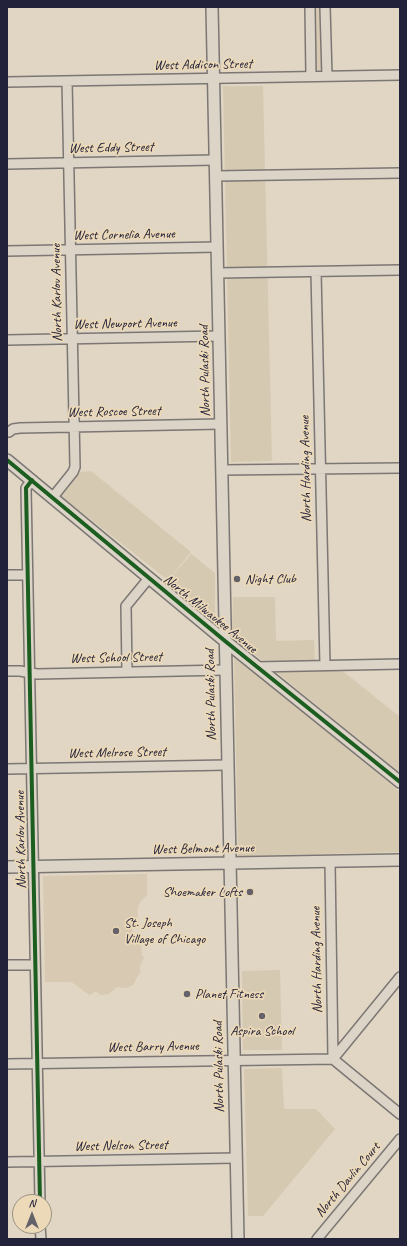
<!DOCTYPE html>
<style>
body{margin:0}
#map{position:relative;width:407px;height:1246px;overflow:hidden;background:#e0d6c3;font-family:Caveat,sans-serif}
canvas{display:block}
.frame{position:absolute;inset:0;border:8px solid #22223b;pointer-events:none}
.north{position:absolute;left:12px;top:1194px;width:40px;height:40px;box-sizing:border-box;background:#ecd9b7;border:1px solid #9b9085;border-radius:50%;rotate:0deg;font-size:11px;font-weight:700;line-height:16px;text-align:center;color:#22223b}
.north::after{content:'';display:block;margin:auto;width:14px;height:18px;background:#64616b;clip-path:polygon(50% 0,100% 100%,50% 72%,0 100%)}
</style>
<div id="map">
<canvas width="407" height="1246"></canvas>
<div class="frame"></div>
<div class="north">N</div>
</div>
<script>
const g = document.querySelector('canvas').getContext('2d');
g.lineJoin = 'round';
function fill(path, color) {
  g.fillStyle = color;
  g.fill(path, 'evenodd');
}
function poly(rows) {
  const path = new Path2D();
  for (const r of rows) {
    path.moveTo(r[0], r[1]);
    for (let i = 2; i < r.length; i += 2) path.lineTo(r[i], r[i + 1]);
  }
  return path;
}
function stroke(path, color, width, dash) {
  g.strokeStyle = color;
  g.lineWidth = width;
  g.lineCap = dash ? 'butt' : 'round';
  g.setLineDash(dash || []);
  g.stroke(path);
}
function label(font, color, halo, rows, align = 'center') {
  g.font = font + ' Caveat,sans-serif';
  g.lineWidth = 3.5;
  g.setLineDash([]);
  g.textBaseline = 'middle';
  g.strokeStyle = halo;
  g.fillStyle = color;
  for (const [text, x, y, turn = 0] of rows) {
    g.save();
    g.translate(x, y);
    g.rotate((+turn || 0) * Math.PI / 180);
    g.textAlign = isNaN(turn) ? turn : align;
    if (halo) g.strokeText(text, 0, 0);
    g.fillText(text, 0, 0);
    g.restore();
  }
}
fill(poly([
 [223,86,263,86,272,461,231,462],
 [91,471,191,552,168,580,61,496,80,472],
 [191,554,215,573,215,619,169,580],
 [233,597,275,597,276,641,314,640,315,665,334,664,400,717,400,773,232,636],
 [234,655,400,792,400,852,238,856],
 [280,970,282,1050,243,1050,242,971],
 [282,1068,284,1109,316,1109,335,1129,263,1216,248,1216,244,1069]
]), '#d6c9b2');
fill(poly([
 [313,7,323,7,323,69,321,70,318,70,314,66],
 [147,874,147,895,140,902,138,907,137,925,133,926,132,929,133,934,141,946,142,956,144,957,139,969,141,970,133,985,127,988,117,987,109,994,101,995,95,991,92,994,89,995,73,983,69,982,45,982,43,876]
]), '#d7c9b2');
const minor = poly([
 [310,7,311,76],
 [325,7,327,76],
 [7,82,400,75],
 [7,164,215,160],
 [216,176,400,173],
 [7,251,217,247],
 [316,272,325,665],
 [218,273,400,270],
 [7,340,219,336],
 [9,432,13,429,20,428,221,424],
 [222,470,400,468],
 [32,480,26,488,40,1202],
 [53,497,73,472,75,467,67,81],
 [7,575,27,575],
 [257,667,400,664],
 [7,671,20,671,37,674,226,670],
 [127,672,126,606,149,578],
 [7,769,228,765],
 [330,862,333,1059],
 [7,965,34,965],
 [333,1059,400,977],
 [7,1064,333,1059,400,1114],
 [7,1162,236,1158],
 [40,1226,41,1239],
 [317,1239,400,1139]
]);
const major = poly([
 [212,7,238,1239],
 [7,460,225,641,400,782],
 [7,867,400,860]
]);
stroke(minor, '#7c7774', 12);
stroke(major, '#7c7774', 14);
stroke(minor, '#dcd4c7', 9);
stroke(major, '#dcd4c7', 11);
stroke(poly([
 [7,460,225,641,400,782],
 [32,480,26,488,40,1202]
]), '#1b5e20', 4);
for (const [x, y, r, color] of [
 [237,579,4,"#64616b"],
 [250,892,4,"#64616b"],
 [116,931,4,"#64616b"],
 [187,994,4,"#64616b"],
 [262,1016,4,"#64616b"]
]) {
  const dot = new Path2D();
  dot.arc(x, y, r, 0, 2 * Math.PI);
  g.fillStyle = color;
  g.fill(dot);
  stroke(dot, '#ecd9b7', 1.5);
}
label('14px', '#22223b', '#ecd9b7', [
 ["West Addison Street",203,65,-1],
 ["West Eddy Street",111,148,-1],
 ["West Cornelia Avenue",124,235,-1],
 ["North Karlov Avenue",57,293,-91],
 ["West Newport Avenue",125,324,-1],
 ["North Pulaski Road",205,371,-91],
 ["West Roscoe Street",114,412,-1],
 ["North Harding Avenue",306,469,-91],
 ["North Milwaukee Avenue",210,614,39],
 ["West School Street",116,658,-1],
 ["North Pulaski Road",211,695,-91],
 ["West Melrose Street",117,753,-1],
 ["North Karlov Avenue",21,840,-91],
 ["West Belmont Avenue",203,849,-1],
 ["North Harding Avenue",317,960,-91],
 ["West Barry Avenue",153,1047,-1],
 ["North Pulaski Road",219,1067,-91],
 ["West Nelson Street",121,1146,-1],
 ["North Davlin Court",348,1180,-50]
]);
label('14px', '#22223b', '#ecd9b7', [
 ["Night Club",245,579],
 ["Shoemaker Lofts",242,892,"right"],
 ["St. Joseph",124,923],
 ["Village of Chicago",124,939],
 ["Planet Fitness",195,994],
 ["Aspira School",262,1031,"center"]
], 'left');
</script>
